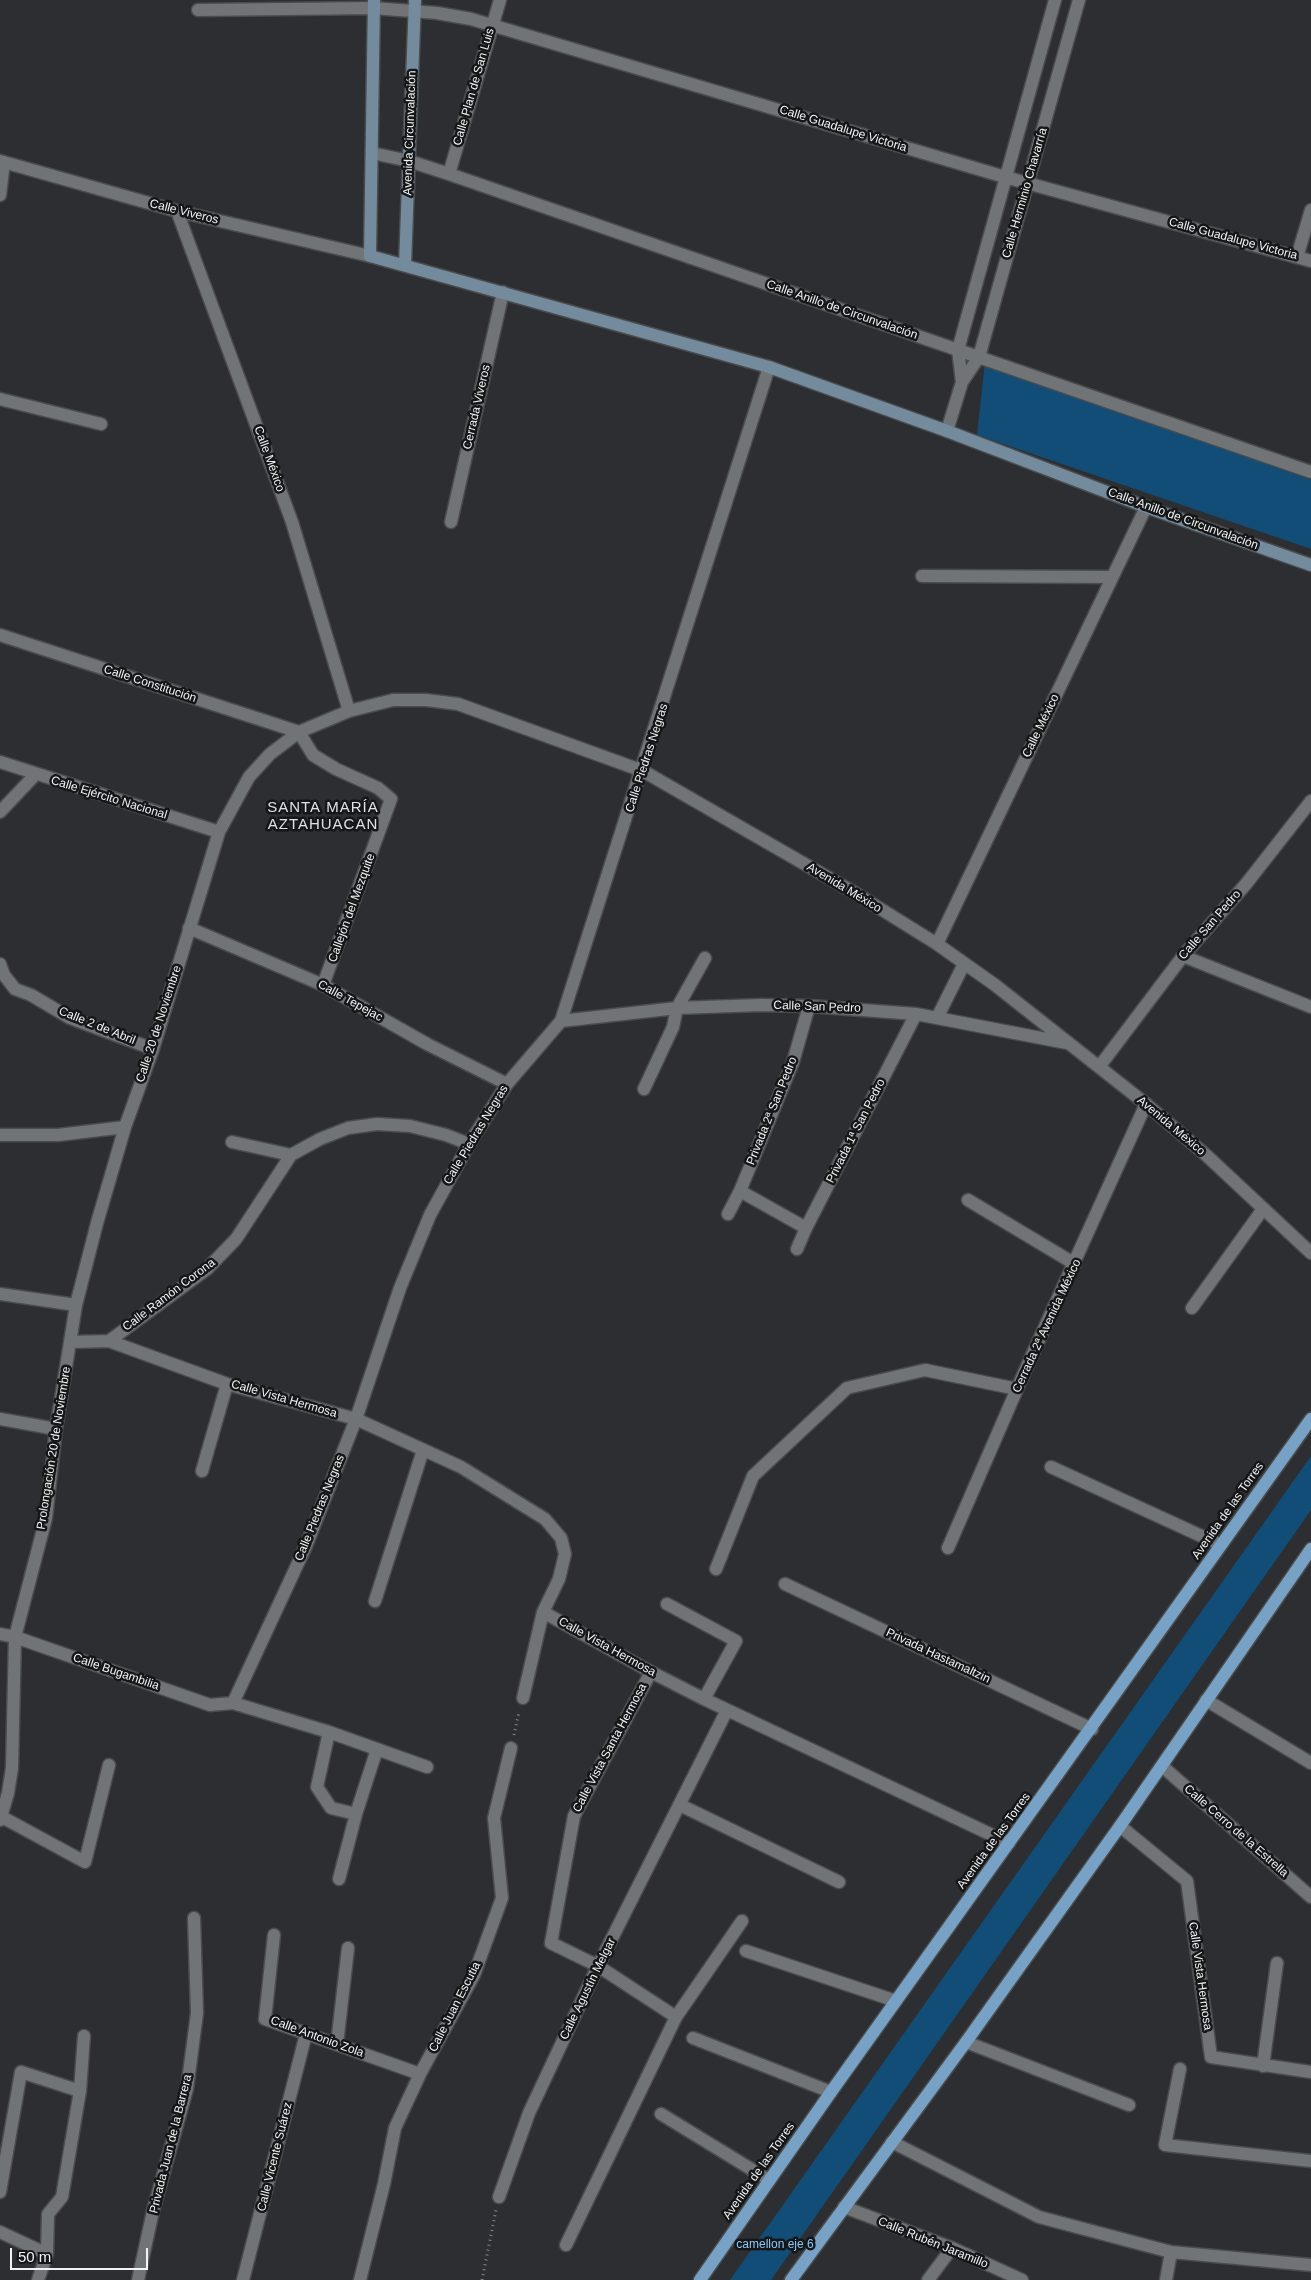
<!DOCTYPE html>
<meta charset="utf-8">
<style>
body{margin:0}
#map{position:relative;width:1311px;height:2280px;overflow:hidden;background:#2c2e31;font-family:Helvetica,sans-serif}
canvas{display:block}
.scale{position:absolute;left:10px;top:2248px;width:138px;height:22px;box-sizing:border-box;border:2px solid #f0f2f3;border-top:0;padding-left:6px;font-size:15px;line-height:18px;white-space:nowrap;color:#f0f2f3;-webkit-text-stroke:4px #151617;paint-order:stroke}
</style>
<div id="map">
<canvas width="1311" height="2280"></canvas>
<div class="scale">50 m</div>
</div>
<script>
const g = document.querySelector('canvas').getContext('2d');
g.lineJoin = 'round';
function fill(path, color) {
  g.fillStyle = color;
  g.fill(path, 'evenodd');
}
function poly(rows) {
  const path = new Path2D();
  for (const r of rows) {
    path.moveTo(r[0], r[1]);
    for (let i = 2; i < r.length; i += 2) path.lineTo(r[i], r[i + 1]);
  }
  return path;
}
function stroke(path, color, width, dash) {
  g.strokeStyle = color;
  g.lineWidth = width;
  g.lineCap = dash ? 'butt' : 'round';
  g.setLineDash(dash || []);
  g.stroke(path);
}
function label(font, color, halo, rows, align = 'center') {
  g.font = font + ' Helvetica,sans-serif';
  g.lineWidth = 5;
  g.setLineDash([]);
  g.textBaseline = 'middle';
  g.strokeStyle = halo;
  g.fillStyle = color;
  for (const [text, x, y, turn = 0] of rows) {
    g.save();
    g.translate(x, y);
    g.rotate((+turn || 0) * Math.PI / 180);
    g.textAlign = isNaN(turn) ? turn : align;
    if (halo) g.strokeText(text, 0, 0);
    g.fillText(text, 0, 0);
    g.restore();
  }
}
fill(poly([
 [985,362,1311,480,1311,549,977,435],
 [1311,1456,1311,1510,771,2280,730,2280]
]), '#114d77');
const street = poly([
 [198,10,374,8,437,13,471,19,1005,177,1311,261],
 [372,153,409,161,449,174,1311,472],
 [0,161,177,211,370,256],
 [449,174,500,0],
 [0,195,4,162],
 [177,211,292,522,349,711],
 [1297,257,1311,210],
 [962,382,958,350,1055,0],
 [0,399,101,424],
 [947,431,962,382,979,357,1079,0],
 [451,522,503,292],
 [922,576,1112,577],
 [0,635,299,732],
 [299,732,313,755,336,769,378,788,391,799,323,985],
 [0,762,219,832],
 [0,812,35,775],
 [189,928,323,985,427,1044,507,1084],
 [937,944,1146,507],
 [1183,956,1311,1007],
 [0,964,4,975,15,989,31,995,70,1018,153,1049],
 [937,1018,964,964],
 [561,1021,677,1008,761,1005,809,1006,916,1014,1067,1043],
 [1099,1067,1183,956,1246,884,1311,801],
 [644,1089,673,1027,677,1008,705,958],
 [0,1135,58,1135,125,1127],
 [232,1142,291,1155],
 [740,1191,806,1228],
 [968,1200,1075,1264],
 [728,1214,740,1191,793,1062,809,1006],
 [797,1249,806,1228,916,1014],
 [0,1294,76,1305],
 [1192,1308,1263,1209],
 [109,1341,207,1269,236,1239,291,1155,320,1139,348,1128,377,1124,410,1126,446,1135,469,1144],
 [71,1342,109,1341,227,1384,356,1419,461,1467,545,1519,561,1538,565,1554,559,1579,543,1612,523,1698],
 [0,1419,56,1429],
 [1051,1467,1221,1545],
 [202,1471,227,1384],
 [948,1548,1024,1373,1146,1104],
 [716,1569,753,1476,847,1388,925,1370,1017,1389],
 [785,1584,1092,1729],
 [375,1601,423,1450],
 [667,1604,736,1641,704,1699],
 [543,1612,651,1672,704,1699,1009,1843],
 [0,1634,15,1637,210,1705,233,1703,329,1732,427,1767],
 [651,1672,574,1816,551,1943,598,1966,676,2017],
 [1206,1700,1311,1763],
 [233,1703,306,1546,356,1419,400,1288,430,1215,469,1144,507,1084,561,1021,769,367],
 [329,1732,317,1787,331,1808,356,1814,339,1879],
 [1162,1766,1311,1897],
 [680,1805,839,1882],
 [356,1814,377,1749],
 [2,1817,85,1862,109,1765],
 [0,1820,8,1793,12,1768,15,1637,46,1518,56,1429,76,1305,97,1223,125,1127,153,1049,219,832,249,777,270,754,299,732,349,711,393,700,426,700,458,704,643,771,855,893,937,944,995,985,1146,1104,1206,1155,1311,1253],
 [1120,1826,1187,1881,1211,2057,1311,2072],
 [274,1935,265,2019,420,2074],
 [746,1951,896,2001],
 [693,2038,831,2092],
 [966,2042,1129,2105],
 [337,2044,348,1948],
 [1263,2066,1277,1963],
 [1180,2069,1165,2145,1311,2161],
 [661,2114,769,2180],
 [892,2142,1039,2217,1171,2252,1311,2265],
 [0,2192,21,2072,80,2091],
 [499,2197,529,2113,598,1966,727,1710],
 [844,2207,952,2248,1022,2280],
 [0,2232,47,2254],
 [566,2245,676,2017,742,1921],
 [38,2280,47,2254,48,2214,62,2197,80,2091,84,2036],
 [138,2280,153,2211,187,2089,197,2013,194,1918],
 [243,2280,306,2034],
 [360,2280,384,2184,395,2128,420,2074,474,1975,502,1898,494,1818,511,1748],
 [928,2280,952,2248],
 [1166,2280,1171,2252]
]);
const secondary = poly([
 [374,0,370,256,769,367,947,431,1146,507,1311,565],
 [405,265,415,0]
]);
const primary = poly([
 [700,2280,831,2092,1311,1419],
 [791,2280,966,2042,1120,1826,1311,1549]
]);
stroke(street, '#494b4d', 15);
stroke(secondary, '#494b4d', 15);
stroke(primary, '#494b4d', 15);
stroke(poly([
 [514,1735,519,1712],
 [482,2280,496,2210]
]), '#858789', 3, [1, 4]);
stroke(street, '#717477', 12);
stroke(secondary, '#748b9e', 12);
stroke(primary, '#77a2c5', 12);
label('12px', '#f0f2f3', '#151617', [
 ["Calle Plan de San Luis",474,87,-74],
 ["Calle Guadalupe Victoria",843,129,17],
 ["Avenida Circunvalación",410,133,-88],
 ["Calle Herminio Chavarría",1025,193,-74],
 ["Calle Viveros",184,212,14],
 ["Calle Guadalupe Victoria",1233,239,15],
 ["Calle Anillo de Circunvalación",842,310,19],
 ["Cerrada Viveros",477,407,-77],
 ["Calle México",269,459,70],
 ["Calle Anillo de Circunvalación",1183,519,20],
 ["Calle Constitución",150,684,18],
 ["Calle México",1041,726,-64],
 ["Calle Piedras Negras",647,758,-72],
 ["Calle Ejército Nacional",109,798,17],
 ["Avenida México",844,888,31],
 ["Callejón del Mezquite",352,908,-70],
 ["Calle San Pedro",1210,925,-49],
 ["Calle Tepejac",350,1001,29],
 ["Calle San Pedro",817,1007,2],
 ["Calle 20 de Noviembre",159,1024,-72],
 ["Calle 2 de Abril",97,1026,22],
 ["Privada 2ª San Pedro",772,1111,-68],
 ["Avenida México",1171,1126,40],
 ["Privada 1ª San Pedro",856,1131,-63],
 ["Calle Piedras Negras",476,1135,-59],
 ["Calle Ramón Corona",169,1295,-37],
 ["Cerrada 2ª Avenida México",1047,1326,-65],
 ["Calle Vista Hermosa",284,1399,16],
 ["Prolongación 20 de Noviembre",54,1448,-81],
 ["Calle Piedras Negras",320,1508,-68],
 ["Avenida de las Torres",1228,1511,-55],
 ["Calle Vista Hermosa",607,1647,29],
 ["Privada Hastamaltzin",938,1656,25],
 ["Calle Bugambilia",116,1672,19],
 ["Calle Vista Santa Hermosa",610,1748,-62],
 ["Calle Cerro de la Estrella",1236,1831,41],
 ["Avenida de las Torres",994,1841,-54],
 ["Calle Vista Hermosa",1200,1976,82],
 ["Calle Agustín Melgar",588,1989,-64],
 ["Calle Juan Escutia",455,2007,-63],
 ["Calle Antonio Zola",317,2037,20],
 ["Privada Juan de la Barrera",171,2144,-76],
 ["Calle Vicente Suárez",275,2157,-76],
 ["Avenida de las Torres",759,2171,-55],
 ["Calle Rubén Jaramillo",933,2243,22]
]);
label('12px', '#8cc7f9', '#151617', [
 ["camellon eje 6",775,2245]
]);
g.letterSpacing = '1px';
label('15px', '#dee1e5', '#151617', [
 ["SANTA MARÍA",323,808],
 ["AZTAHUACAN",323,825]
]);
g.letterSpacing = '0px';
</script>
